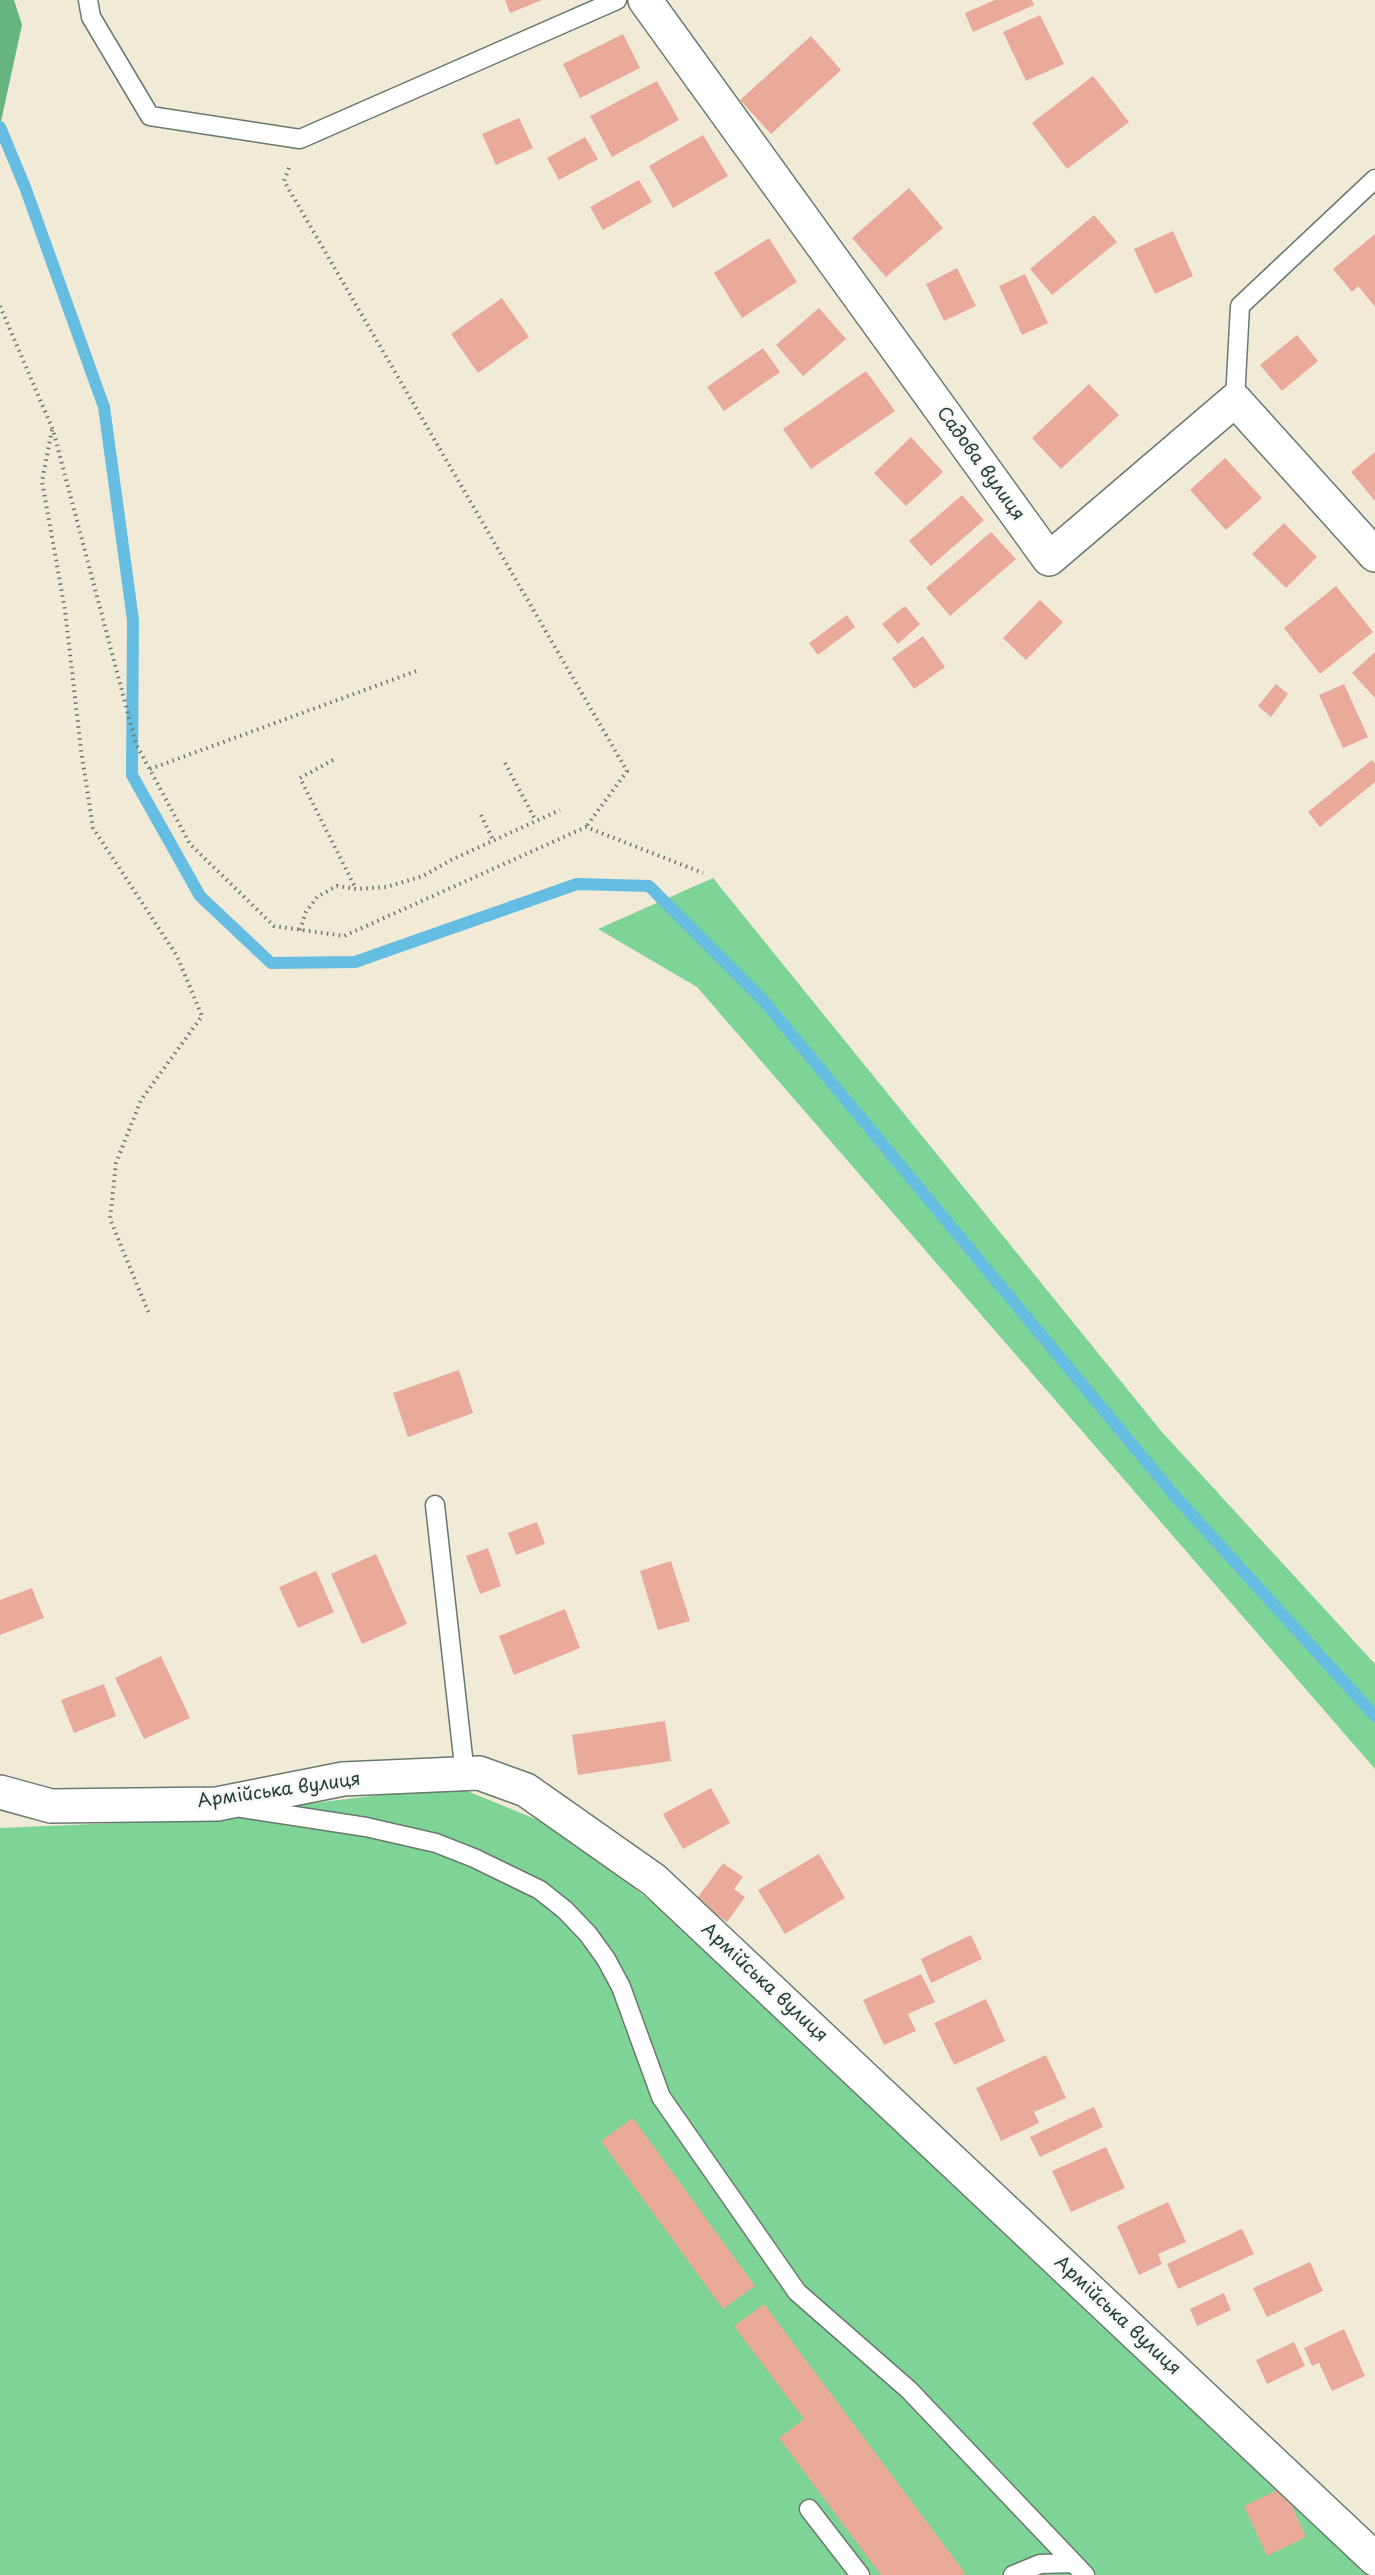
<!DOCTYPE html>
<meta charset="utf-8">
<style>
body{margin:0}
canvas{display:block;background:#f1ead7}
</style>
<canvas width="1375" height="2575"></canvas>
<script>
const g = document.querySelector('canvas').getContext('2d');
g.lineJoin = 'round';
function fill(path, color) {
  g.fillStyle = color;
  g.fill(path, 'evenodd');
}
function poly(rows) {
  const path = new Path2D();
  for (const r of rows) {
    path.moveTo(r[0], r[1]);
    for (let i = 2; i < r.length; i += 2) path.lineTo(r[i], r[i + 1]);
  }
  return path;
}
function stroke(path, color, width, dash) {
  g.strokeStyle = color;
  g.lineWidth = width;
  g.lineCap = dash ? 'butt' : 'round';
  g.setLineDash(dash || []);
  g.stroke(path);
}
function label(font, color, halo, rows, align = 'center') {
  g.font = font + ' "Playpen Sans",sans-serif';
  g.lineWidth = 4.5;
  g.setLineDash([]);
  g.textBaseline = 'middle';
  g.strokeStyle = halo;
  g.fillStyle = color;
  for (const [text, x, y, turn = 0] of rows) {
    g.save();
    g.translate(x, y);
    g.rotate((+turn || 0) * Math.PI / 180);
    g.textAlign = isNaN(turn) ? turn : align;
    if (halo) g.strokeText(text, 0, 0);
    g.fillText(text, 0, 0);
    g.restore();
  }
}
fill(poly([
 [713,878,1162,1432,1375,1664,1375,1769,697,987,598,929],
 [455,1786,555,1827,719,1954,1375,2570,1375,2575,0,2575,0,1828,165,1821]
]), '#7ed397');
fill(poly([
 [0,0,14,0,22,25,0,126]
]), '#66b580');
stroke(poly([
 [0,127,25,187,104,407,133,620,132,775,200,896,271,963,355,962,577,884,649,886,763,1000,1175,1496,1375,1716]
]), '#65bee2', 12);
fill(poly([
 [505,0,542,0,510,13],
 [995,0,1032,0,1034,5,973,32,965,13],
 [1040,15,1064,64,1026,81,1003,32],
 [623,34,640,68,580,98,563,64],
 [811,36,841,70,771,134,740,100],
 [1093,76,1129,122,1067,169,1032,123],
 [657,81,679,120,612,157,590,116],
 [519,118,533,148,496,165,482,134],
 [703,135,728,176,673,208,649,166],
 [585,137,598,159,559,180,547,158],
 [639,180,652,202,603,230,590,207],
 [909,188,943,228,886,277,852,238],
 [1094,215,1117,242,1052,295,1030,269],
 [1173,231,1193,276,1155,294,1134,249],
 [1375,234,1375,307,1358,286,1352,292,1333,269],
 [769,238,797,282,742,318,714,273],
 [957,268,976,306,944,321,926,284],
 [1025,274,1048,323,1022,335,999,286],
 [502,298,529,337,478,373,451,334],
 [819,308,846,339,803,376,776,345],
 [1297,335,1318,361,1282,391,1260,365],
 [763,348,780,372,724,411,707,387],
 [866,371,895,411,811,469,783,429],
 [1089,384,1119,415,1061,469,1032,438],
 [911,437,943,472,906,506,874,473],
 [1375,452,1375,501,1351,472],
 [1225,458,1262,498,1226,530,1190,490],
 [962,495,984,520,931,566,909,541],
 [1284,523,1317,557,1286,588,1252,554],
 [991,532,1016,559,950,616,926,588],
 [1336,586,1373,632,1320,674,1284,628],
 [1040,600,1063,622,1026,660,1003,638],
 [905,606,920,624,898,644,882,624],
 [847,615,855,627,818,655,809,643],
 [923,636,945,667,914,689,892,658],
 [1375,652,1375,698,1352,673],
 [1276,684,1288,694,1271,717,1258,706],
 [1344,684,1368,737,1343,748,1319,695],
 [1372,760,1375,764,1375,782,1320,827,1308,812],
 [459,1370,473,1413,408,1437,393,1393],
 [537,1522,545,1544,516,1555,508,1533],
 [488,1548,501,1586,480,1594,466,1556],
 [376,1554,407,1624,362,1644,331,1574],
 [671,1561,690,1621,658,1630,640,1571],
 [316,1571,334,1612,298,1628,279,1587],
 [32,1588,44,1618,0,1635,0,1600],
 [565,1609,580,1648,514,1675,499,1636],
 [161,1656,190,1718,144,1739,115,1678],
 [104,1684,116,1716,74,1733,61,1700],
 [665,1721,671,1761,578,1775,572,1735],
 [711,1788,730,1823,683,1849,663,1814],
 [819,1854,845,1898,785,1934,758,1890],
 [723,1863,743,1877,734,1889,745,1897,727,1922,696,1900],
 [971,1935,982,1959,931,1983,921,1959],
 [921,1974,935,2002,908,2014,916,2031,884,2045,863,2000],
 [986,1999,1005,2041,954,2065,934,2023],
 [1046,2055,1066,2098,1034,2112,1039,2123,1001,2141,976,2088],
 [1094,2107,1103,2127,1040,2157,1030,2137],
 [633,2118,755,2286,723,2309,601,2141],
 [1106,2147,1125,2188,1071,2212,1052,2171],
 [1168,2202,1186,2242,1158,2254,1162,2264,1139,2275,1117,2226],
 [1242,2229,1254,2254,1178,2289,1167,2264],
 [1310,2262,1323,2291,1267,2317,1253,2288],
 [1224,2293,1231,2310,1197,2326,1190,2309],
 [764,2304,965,2573,963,2575,881,2575,779,2438,804,2419,734,2326],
 [1344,2329,1365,2376,1332,2391,1319,2363,1312,2366,1304,2348],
 [1294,2342,1305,2366,1267,2384,1256,2360],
 [1284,2487,1306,2537,1267,2556,1244,2506]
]), '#eaaa9b');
const lane = poly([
 [88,0,91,17,150,116,300,139,617,0],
 [1235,400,1240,306,1375,179],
 [435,1505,465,1775],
 [242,1808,366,1827,436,1843,474,1858,540,1890,565,1910,588,1934,606,1959,621,1987,661,2097,797,2292,909,2390,1085,2575],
 [809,2509,860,2575],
 [1013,2575,1040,2564,1073,2563]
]);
const street = poly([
 [645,0,1049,559,1235,400,1375,555],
 [0,1792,51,1806,217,1804,343,1779,479,1773,526,1790,654,1880,1375,2559]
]);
stroke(lane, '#687a6d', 21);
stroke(street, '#687a6d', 36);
stroke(poly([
 [289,168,284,181,627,771,586,827],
 [0,306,53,430,136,744,190,844,274,926,344,936,586,827,703,873],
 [52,430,42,481,65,610,81,750,93,828,177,956,202,1016,141,1100,116,1163,110,1219,150,1316],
 [333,760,300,778,356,889],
 [505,763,536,821],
 [150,769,419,670],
 [481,815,493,840],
 [300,930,306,912,317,897,337,886,356,889,386,887,423,876,451,860,560,810]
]), '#687a6d', 4, [1.5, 4.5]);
stroke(lane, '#fff', 18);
stroke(street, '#fff', 33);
label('18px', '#1f3d34', '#f6f6f2', [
 ["Садова вулиця",980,464,54],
 ["Армійська вулиця",279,1791,-8],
 ["Армійська вулиця",764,1983,43],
 ["Армійська вулиця",1117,2316,43]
]);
</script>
